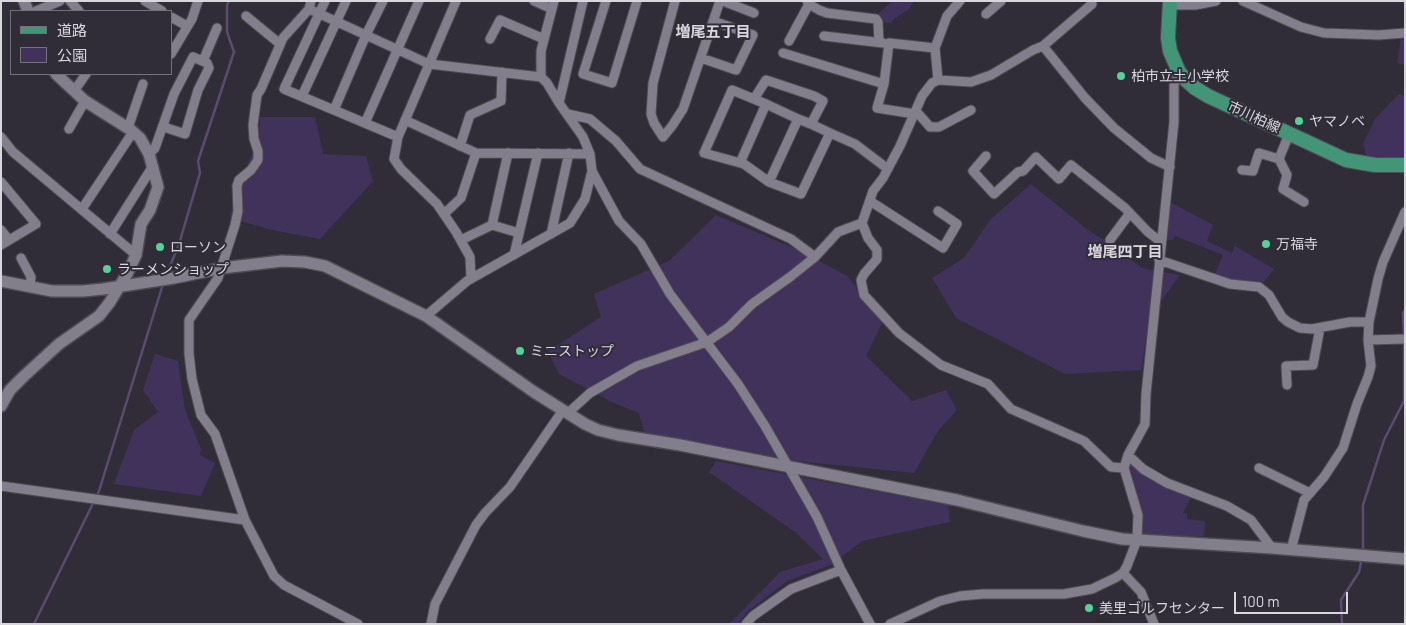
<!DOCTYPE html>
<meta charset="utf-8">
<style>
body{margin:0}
#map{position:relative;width:1406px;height:625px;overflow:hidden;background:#302d38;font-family:Barlow,"Noto Sans JP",sans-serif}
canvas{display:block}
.frame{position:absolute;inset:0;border:2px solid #d9d7de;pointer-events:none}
.legend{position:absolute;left:10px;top:10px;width:162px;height:65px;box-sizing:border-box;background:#302d38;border:1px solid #74717a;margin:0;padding:6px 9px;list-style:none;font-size:15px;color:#d9d7de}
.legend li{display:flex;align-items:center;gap:10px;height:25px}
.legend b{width:25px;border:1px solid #74717a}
.scale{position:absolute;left:1234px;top:592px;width:114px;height:22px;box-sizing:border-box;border:2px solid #d9d7de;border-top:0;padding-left:6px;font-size:15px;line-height:18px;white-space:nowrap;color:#d9d7de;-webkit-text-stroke:4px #302d38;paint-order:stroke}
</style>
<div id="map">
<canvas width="1406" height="625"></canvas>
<div class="frame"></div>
<ul class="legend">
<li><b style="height:6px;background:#439578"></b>道路</li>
<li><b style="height:14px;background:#40325b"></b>公園</li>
</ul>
<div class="scale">100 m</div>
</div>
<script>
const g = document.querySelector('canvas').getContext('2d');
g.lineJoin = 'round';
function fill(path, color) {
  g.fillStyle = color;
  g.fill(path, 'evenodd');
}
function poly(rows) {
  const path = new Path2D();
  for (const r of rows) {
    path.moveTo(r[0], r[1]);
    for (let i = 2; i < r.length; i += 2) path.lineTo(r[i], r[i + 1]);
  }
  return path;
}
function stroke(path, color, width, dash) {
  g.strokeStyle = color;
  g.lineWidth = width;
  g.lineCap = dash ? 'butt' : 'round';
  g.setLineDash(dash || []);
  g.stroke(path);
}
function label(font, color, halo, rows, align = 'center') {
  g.font = font + ' Barlow,"Noto Sans JP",sans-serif';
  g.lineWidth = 4;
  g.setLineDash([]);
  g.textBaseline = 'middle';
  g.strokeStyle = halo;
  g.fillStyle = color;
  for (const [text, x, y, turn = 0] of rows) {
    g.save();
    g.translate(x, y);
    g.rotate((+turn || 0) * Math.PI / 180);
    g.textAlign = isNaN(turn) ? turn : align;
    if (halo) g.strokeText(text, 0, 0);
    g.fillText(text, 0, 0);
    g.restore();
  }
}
fill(poly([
 [892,1,914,1,909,9,894,19,891,23,886,23,876,16],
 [1405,37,1405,65,1397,63,1401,38],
 [1399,94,1405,96,1405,160,1367,158,1363,144,1375,119],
 [260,117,315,117,323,154,366,156,373,181,320,239,272,230,230,218,235,191,258,142],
 [1031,184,1088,230,1113,246,1142,268,1180,275,1150,316,1141,370,1065,374,956,318,932,278,964,258,991,219],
 [1170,202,1213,225,1207,241,1232,253,1235,246,1274,269,1262,284,1233,281,1215,274,1223,255,1175,236,1173,240,1164,240],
 [716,215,803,252,847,276,883,321,866,356,912,401,946,390,957,410,938,431,914,473,796,461,644,432,639,413,614,403,559,374,548,351,601,317,594,294,669,261],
 [155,354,178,361,185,410,201,449,200,455,215,463,201,496,114,484,134,430,158,412,143,390],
 [716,461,948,505,950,522,862,541,831,565,787,581,747,612,738,624,729,624,780,572,823,559,795,532,709,472],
 [1130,462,1142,473,1191,497,1183,513,1187,514,1187,519,1205,521,1204,536,1140,537,1128,468]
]), '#40325b');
stroke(poly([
 [166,276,179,244,200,173,198,161,234,52,227,32,227,5,229,1],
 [1404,336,1403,313,1405,310],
 [1363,552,1363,505,1384,440,1404,401,1404,341],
 [34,624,99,491,163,284],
 [1342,624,1341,600,1359,572,1362,558]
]), '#5a4c6f', 2.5);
const minor = poly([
 [70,1,79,11],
 [145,1,162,11],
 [311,1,309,9,283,38,261,89,257,95,253,125,254,139,258,151,258,160,251,170,239,180,237,186,238,211,235,225,218,278,189,320,189,354,192,379,201,415,215,434,245,520,274,576,284,585,358,624],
 [325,1,284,89,398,137],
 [456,1,398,137,394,159,401,169,437,204,456,232,470,257,471,279],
 [534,1,552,9],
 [606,1,583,74,612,83,637,1],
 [675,1,653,83,651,114,654,123,663,137,672,126,683,109,720,1],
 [723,1,754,13],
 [960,1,947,16,935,48,938,80,971,82,991,75,1033,50,1043,46,1092,4,1091,1],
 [1243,1,1301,27,1324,33,1379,35,1405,33],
 [809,4,819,10,827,13,876,19,878,22,879,42],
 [1170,5,1195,5,1216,1],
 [309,9,429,64,541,77,547,83,559,103,583,137,590,154,592,171,619,221,641,244,670,294,738,384,765,426,817,517,841,570,870,624],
 [36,11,60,1],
 [986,14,1001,1],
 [246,16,280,44],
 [171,17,187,26],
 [824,36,883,43],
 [490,39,500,20,544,39],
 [789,41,809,4,807,1],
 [1043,46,1085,98,1114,128,1151,158,1170,167],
 [783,53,884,84],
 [171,54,192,19,198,1],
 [701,58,736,70,753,35,713,21],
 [203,61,217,28],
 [541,77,541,51,554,1],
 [938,80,932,83,922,96,900,146,883,178,873,191,862,223,868,238,877,250,877,259,864,274,861,280,864,295,899,333,941,365,988,384,1011,409,1084,441,1111,467,1124,468],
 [74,91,86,74],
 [302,96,346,1],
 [754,99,766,80,814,96,823,101,811,124],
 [559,103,583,1],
 [334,110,366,35,383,1],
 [916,111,930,127,939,127,971,110],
 [568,114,590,119,616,141,640,169,791,239,815,257],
 [915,114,877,108,884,84,889,43,935,48],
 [405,120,476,153,590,154],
 [365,123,419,1],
 [128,128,143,84],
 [69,129,85,101],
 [830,133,801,194,769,182,744,164,704,153,732,90,766,104,798,119,811,124,830,133,855,144,888,169],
 [1289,134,1279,159,1287,175,1283,189,1304,202],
 [1,137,13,152,136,255],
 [460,146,470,115,501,101,502,72],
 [149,154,155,148,174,94,193,57,207,63,209,68,198,90,185,134,164,127],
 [986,156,973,171,994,194,1018,172,1023,171,1036,157,1059,179,1071,165,1125,208,1148,232,1161,242],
 [740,163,766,104],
 [1242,170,1253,171,1259,153,1279,159],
 [1,182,36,224,1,245],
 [769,182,798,119],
 [870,201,943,248,957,224,938,211],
 [82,209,133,132],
 [444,214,461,198,476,153],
 [492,225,508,153],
 [1,230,9,240],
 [110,234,153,166],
 [551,234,569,153],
 [461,240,492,225,519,233],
 [1110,240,1130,213],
 [514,255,538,153],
 [21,258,31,277,30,287],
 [1159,260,1230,284,1259,287,1269,295,1282,317,1288,322,1300,328,1312,329,1350,322,1369,322],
 [426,316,467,281,570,223,585,199,592,171],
 [1368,340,1405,339],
 [1287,385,1286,366,1313,365,1320,328],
 [568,413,590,393,637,366,707,342,729,327,752,304,790,277,815,257,838,232,862,223],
 [1128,455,1143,469,1167,483,1227,506,1251,520,1272,548],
 [1259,468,1310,493],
 [1,486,245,520],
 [1291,550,1304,500,1324,477,1343,448,1357,404,1368,377,1371,366,1368,340,1369,322,1378,279,1383,262,1405,212],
 [1123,573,1141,592,1154,624],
 [431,624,435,604,476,525,485,513,510,487,563,410],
 [746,624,753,616,791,589,841,570],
 [890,624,940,601,960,596,983,594,1064,594,1092,589,1115,578,1123,573,1127,566,1137,540,1138,515,1124,468,1128,455,1145,424,1146,394,1174,122,1174,85,1179,72]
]);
const tertiary = poly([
 [24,1,28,11],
 [1,281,52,291,83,291,103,289,174,278,222,268,282,261,305,262,325,266,426,316,534,392,585,424,598,430,618,435,680,445,957,500,1083,531,1122,539,1272,548,1405,559],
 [1,406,10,390,23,377,59,344,99,316,110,302,127,274,136,255,141,224,150,210,158,187,149,154,140,138,131,130,85,101,56,74]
]);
const primary = poly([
 [1170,1,1168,38,1170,51,1179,72,1186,80,1195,88,1208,96,1346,160,1375,165,1405,165]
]);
stroke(minor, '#4e4b54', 11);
stroke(tertiary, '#4e4b54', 14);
stroke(primary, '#4e4b54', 16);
stroke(minor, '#827e8b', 9);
stroke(tertiary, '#827e8b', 11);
stroke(primary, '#439578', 14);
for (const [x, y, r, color] of [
 [1121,76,5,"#54d396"],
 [1299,121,5,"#54d396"],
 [1266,244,5,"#54d396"],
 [160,247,5,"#54d396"],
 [107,269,5,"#54d396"],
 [520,351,5,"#54d396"],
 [1089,608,5,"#54d396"]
]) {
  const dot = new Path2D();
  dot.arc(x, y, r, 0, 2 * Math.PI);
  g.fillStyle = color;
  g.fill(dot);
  stroke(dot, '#302d38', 2);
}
label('14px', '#d9d7de', '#302d38', [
 ["柏市立土小学校",1131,76],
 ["ヤマノベ",1309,121],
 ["万福寺",1276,244],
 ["ローソン",170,247],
 ["ラーメンショップ",117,269],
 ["ミニストップ",530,351],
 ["美里ゴルフセンター",1099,608]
], 'left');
label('14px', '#d9d7de', '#302d38', [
 ["市川柏線",1254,117,25]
]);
label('bold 15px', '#d9d7de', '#302d38', [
 ["増尾五丁目",713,32],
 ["増尾四丁目",1125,252]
]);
</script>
